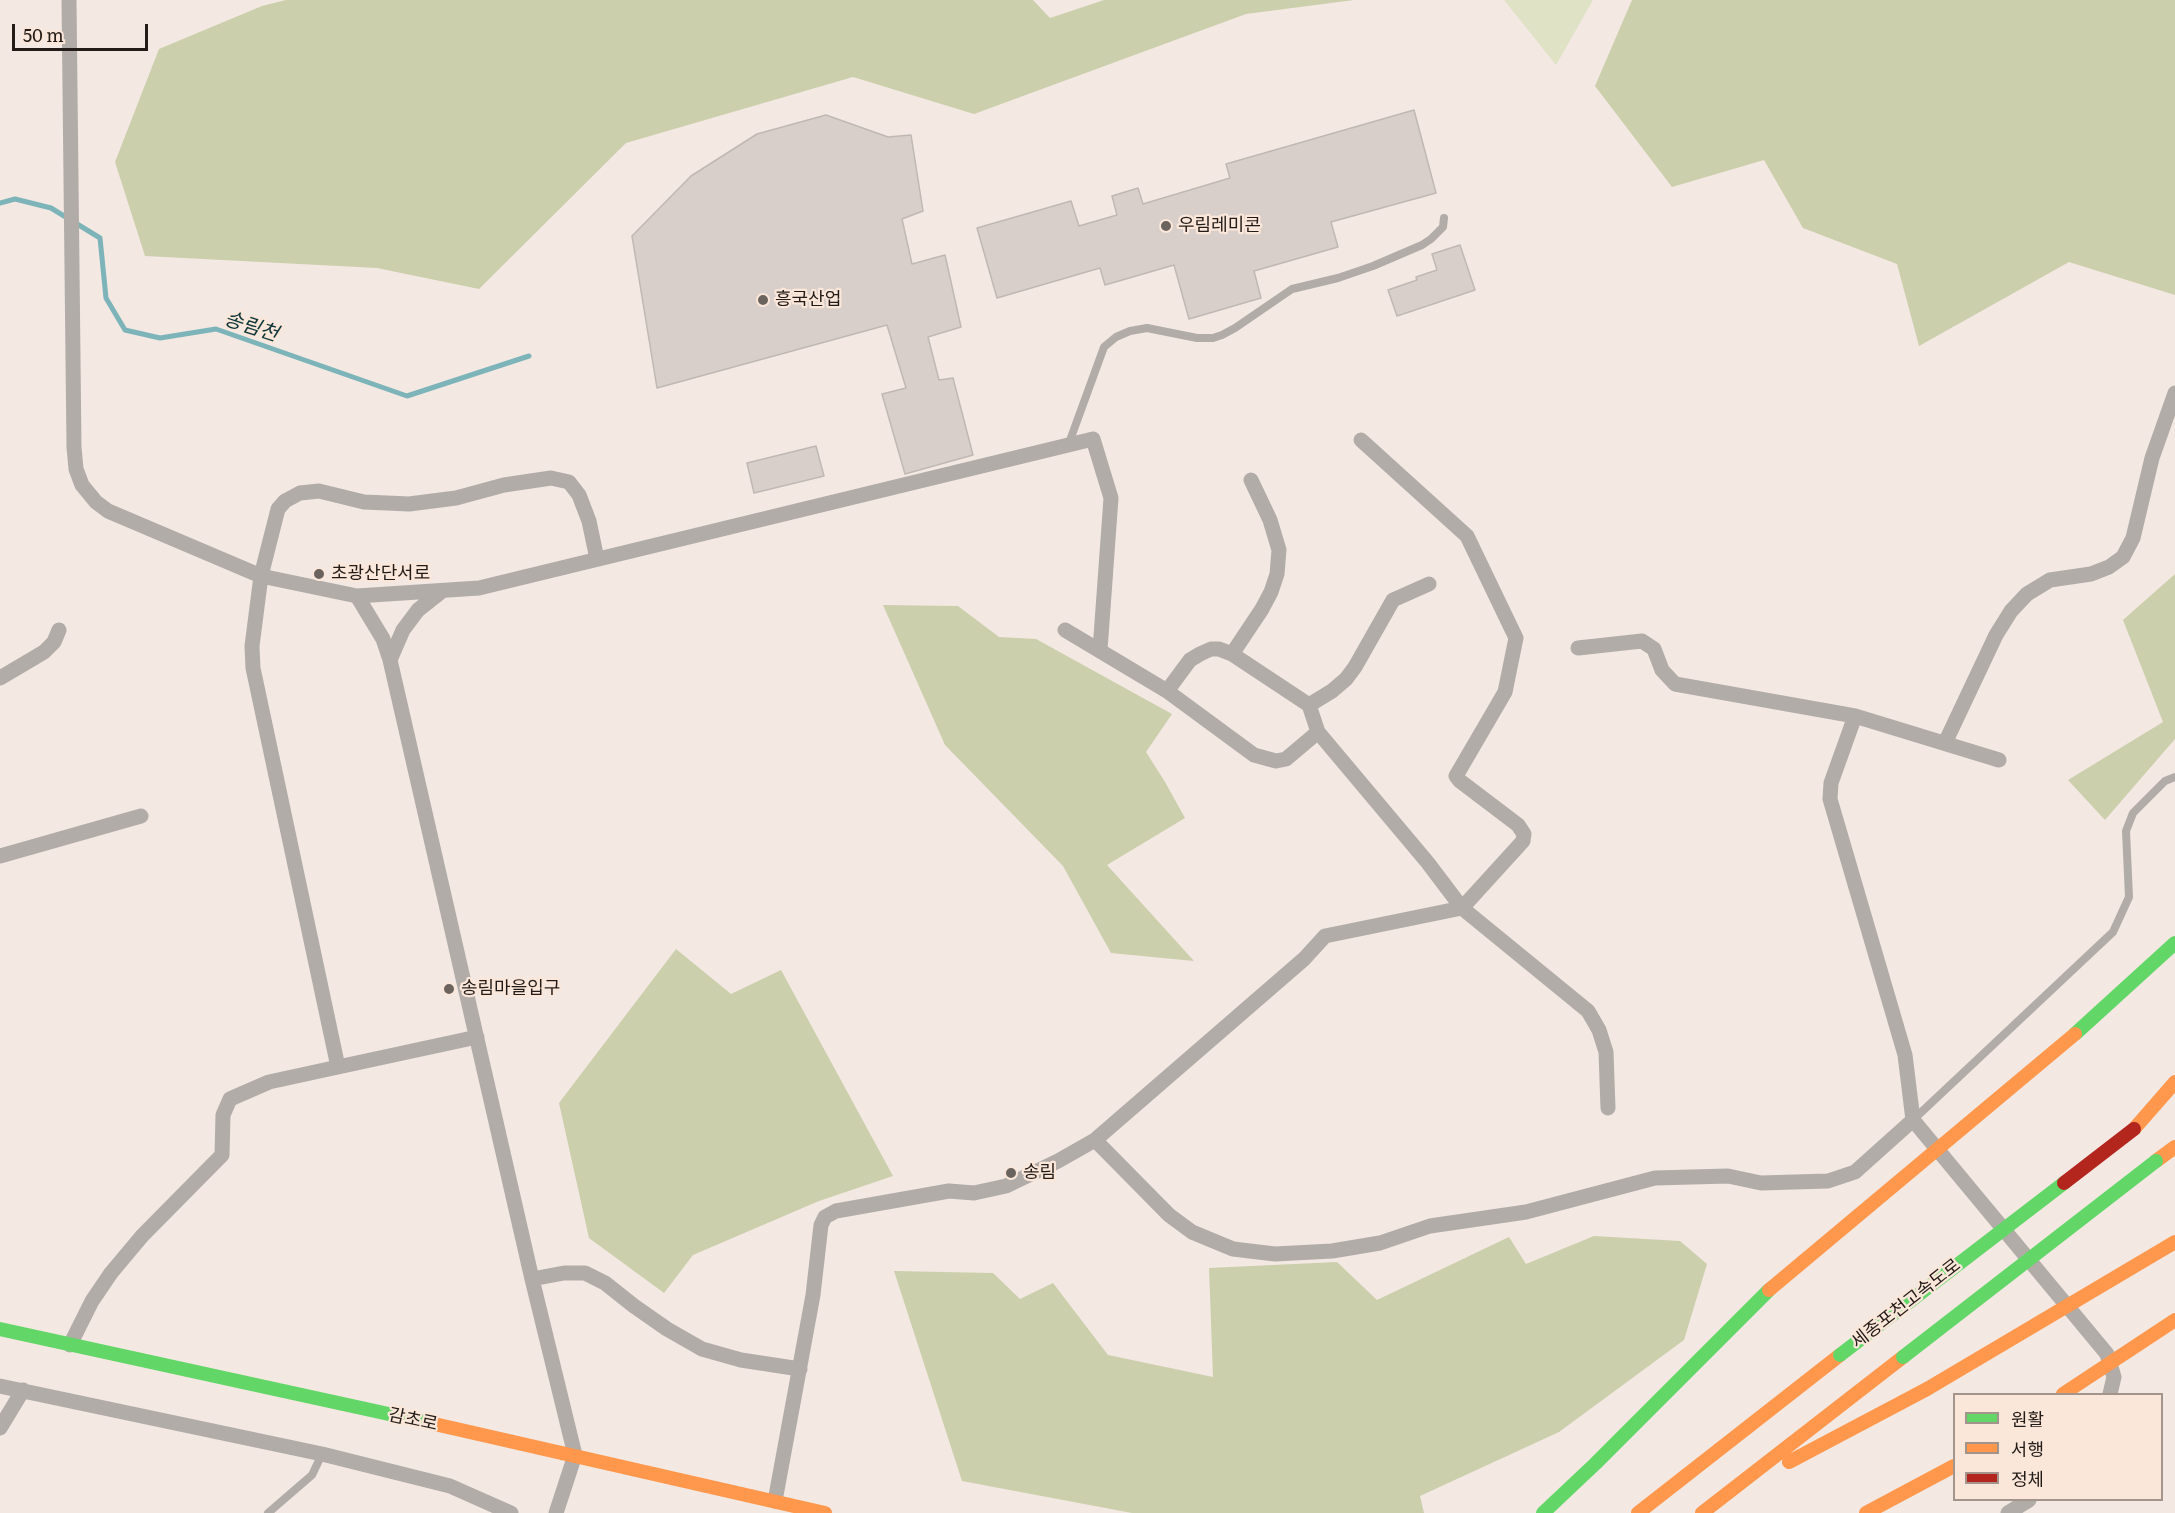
<!DOCTYPE html>
<meta charset="utf-8">
<style>
body{margin:0}
#map{position:relative;width:2175px;height:1513px;overflow:hidden;background:#f3e8e2;font-family:Literata,"Noto Sans KR",serif}
canvas{display:block}
.legend{position:absolute;left:1953px;top:1393px;width:210px;height:108px;box-sizing:border-box;background:#fbe7da;border:2px solid #a4958c;margin:0;padding:8px 10px;list-style:none;font-size:18px;color:#221b17}
.legend li{display:flex;align-items:center;gap:12px;height:30px}
.legend b{width:30px;border:2px solid #a4958c}
.scale{position:absolute;left:12px;top:24px;width:136px;height:27px;box-sizing:border-box;border:3px solid #221b17;border-top:0;padding-left:8px;font-size:18px;line-height:21px;white-space:nowrap;color:#221b17;-webkit-text-stroke:4px #fbe7da;paint-order:stroke}
</style>
<div id="map">
<canvas width="2175" height="1513"></canvas>
<ul class="legend">
<li><b style="height:8px;background:#63d668"></b>원활</li>
<li><b style="height:8px;background:#ff974d"></b>서행</li>
<li><b style="height:8px;background:#b3261e"></b>정체</li>
</ul>
<div class="scale">50 m</div>
</div>
<script>
const g = document.querySelector('canvas').getContext('2d');
g.lineJoin = 'round';
function fill(path, color) {
  g.fillStyle = color;
  g.fill(path, 'evenodd');
}
function poly(rows) {
  const path = new Path2D();
  for (const r of rows) {
    path.moveTo(r[0], r[1]);
    for (let i = 2; i < r.length; i += 2) path.lineTo(r[i], r[i + 1]);
  }
  return path;
}
function stroke(path, color, width, dash) {
  g.strokeStyle = color;
  g.lineWidth = width;
  g.lineCap = dash ? 'butt' : 'round';
  g.setLineDash(dash || []);
  g.stroke(path);
}
function label(font, color, halo, rows, align = 'center') {
  g.font = font + ' Literata,"Noto Sans KR",serif';
  g.lineWidth = 4.5;
  g.setLineDash([]);
  g.textBaseline = 'middle';
  g.strokeStyle = halo;
  g.fillStyle = color;
  for (const [text, x, y, turn = 0] of rows) {
    g.save();
    g.translate(x, y);
    g.rotate((+turn || 0) * Math.PI / 180);
    g.textAlign = isNaN(turn) ? turn : align;
    if (halo) g.strokeText(text, 0, 0);
    g.fillText(text, 0, 0);
    g.restore();
  }
}
fill(poly([
 [1504,0,1593,0,1556,65]
]), '#dfe2c5');
fill(poly([
 [286,0,1033,0,1050,18,1104,0,1354,0,1246,14,974,114,853,77,626,143,479,289,377,268,145,256,115,162,159,49,262,6],
 [1632,0,2175,0,2175,295,2069,262,1919,346,1897,264,1803,228,1764,160,1672,187,1595,86],
 [2175,574,2175,739,2105,820,2068,780,2163,722,2123,620],
 [883,605,958,606,999,637,1036,639,1172,714,1146,752,1165,782,1185,818,1107,865,1194,961,1111,953,1063,866,945,745],
 [676,949,731,994,781,970,893,1176,819,1201,693,1255,664,1293,589,1238,559,1103],
 [1594,1236,1680,1241,1707,1264,1684,1340,1559,1432,1420,1496,1424,1513,1132,1513,962,1481,894,1271,993,1273,1020,1299,1053,1283,1108,1355,1213,1377,1209,1268,1337,1262,1377,1300,1509,1237,1526,1264]
]), '#cbcfac');
stroke(poly([
 [0,203,15,199,51,208,100,238,106,298,125,330,160,338,216,329,407,396,529,356]
]), '#7db4b9', 5);
const building = poly([
 [1414,110,1436,193,1331,222,1338,247,1254,271,1261,298,1189,319,1174,265,1105,285,1100,268,997,298,977,228,1071,201,1079,226,1117,215,1112,196,1138,188,1143,204,1230,178,1226,164,1414,110],
 [826,115,888,137,911,135,923,211,902,219,912,264,945,255,961,327,928,337,939,380,953,378,973,455,905,474,882,394,906,388,887,325,657,388,632,236,691,176,757,134,826,115],
 [1460,245,1475,290,1397,316,1388,290,1417,280,1416,277,1437,270,1432,254,1460,245],
 [816,446,824,476,754,493,747,463,816,446]
]);
fill(building, '#d8cfca');
stroke(building, '#c0b8b3', 1.5);
stroke(poly([
 [1069,443,1104,347,1116,337,1130,331,1147,328,1197,338,1213,338,1222,335,1235,328,1292,289,1338,278,1373,266,1422,245,1431,239,1443,227,1444,218],
 [1913,1120,2113,932,2129,897,2126,831,2133,813,2165,781,2175,777],
 [268,1513,312,1475,322,1454]
]), '#b1aca8', 8);
stroke(poly([
 [69,0,74,447,76,469,82,485,96,502,108,511,261,576,357,596,479,588,1093,439,1111,498,1100,650],
 [1429,584,1393,600,1355,667,1346,679,1332,691,1309,705,1318,732,1428,863,1462,908,1588,1011,1599,1030,1606,1052,1608,1108],
 [357,596,383,639,390,660,532,1279,575,1455,556,1513],
 [1065,630,1167,691,1254,755,1276,761,1286,759,1318,732],
 [1578,648,1642,641,1654,649,1662,670,1675,684,1855,716,1831,783,1830,799,1905,1055,1913,1120],
 [1232,654,1309,705],
 [390,660,403,630,418,610,442,591],
 [0,678,44,652,54,642,59,630],
 [1167,691,1190,660,1200,654,1211,649,1219,649,1232,654,1262,609,1271,592,1277,574,1279,550,1270,520,1251,480],
 [1855,716,1999,760],
 [1945,743,1996,635,2011,611,2027,594,2050,580,2091,574,2109,567,2123,557,2133,538,2152,458,2175,393],
 [0,856,141,816],
 [477,1037,338,1067,253,668,252,646,261,576,278,509,285,501,300,493,319,491,364,502,409,504,456,498,504,485,551,478,569,482,579,495,589,521,597,559],
 [1095,1140,1304,959,1325,936,1462,908,1523,841,1524,834,1518,825,1460,781,1456,776,1505,692,1516,638,1467,536,1361,440],
 [532,1279,564,1273,585,1273,605,1283,634,1306,667,1329,702,1349,741,1360,800,1369],
 [70,1345,92,1301,111,1273,142,1236,222,1155,223,1115,230,1099,269,1082,338,1067],
 [0,1386,322,1454,450,1486,511,1513],
 [0,1428,23,1390],
 [775,1501,813,1295,821,1225,825,1217,836,1211,949,1191,974,1193,1006,1186,1058,1161,1095,1140,1169,1215,1192,1232,1233,1249,1275,1254,1332,1251,1380,1243,1430,1226,1526,1212,1655,1178,1728,1176,1761,1183,1828,1181,1855,1172,1913,1120,2107,1354,2114,1377,2110,1394],
 [2008,1513,2029,1500]
]), '#b1aca8', 15);
stroke(poly([
 [2075,1034,2175,943],
 [0,1329,430,1423],
 [1543,1513,1595,1464,1769,1290]
]), '#63d668', 14);
stroke(poly([
 [2134,1129,2175,1082],
 [2156,1161,2175,1147],
 [430,1423,825,1513],
 [1789,1462,1927,1389],
 [1638,1513,1840,1355],
 [1702,1513,1903,1357],
 [1866,1513,1954,1466]
]), '#ff974d', 14);
stroke(poly([
 [1840,1355,2064,1183],
 [1903,1357,2156,1161]
]), '#63d668', 14);
stroke(poly([
 [1769,1290,2075,1034],
 [1927,1389,2175,1242],
 [2063,1394,2175,1320]
]), '#ff974d', 14);
stroke(poly([
 [2064,1183,2134,1129]
]), '#b3261e', 14);
for (const [x, y, r, color] of [
 [1166,226,6,"#6b635e"],
 [763,300,6,"#6b635e"],
 [319,574,6,"#6b635e"],
 [449,989,6,"#6b635e"],
 [1011,1173,6,"#6b635e"]
]) {
  const dot = new Path2D();
  dot.arc(x, y, r, 0, 2 * Math.PI);
  g.fillStyle = color;
  g.fill(dot);
  stroke(dot, '#fbe7da', 2);
}
label('18px', '#221b17', '#fbe7da', [
 ["우림레미콘",1178,226],
 ["흥국산업",775,300],
 ["초광산단서로",331,574],
 ["송림마을입구",461,989],
 ["송림",1023,1173]
], 'left');
label('18px', '#221b17', '#fbe7da', [
 ["세종포천고속도로",1906,1304,-38],
 ["감초로",413,1420,12]
]);
label('italic 20px', '#0c3539', '#fbe7da', [
 ["송림천",251,327,18]
]);
</script>
